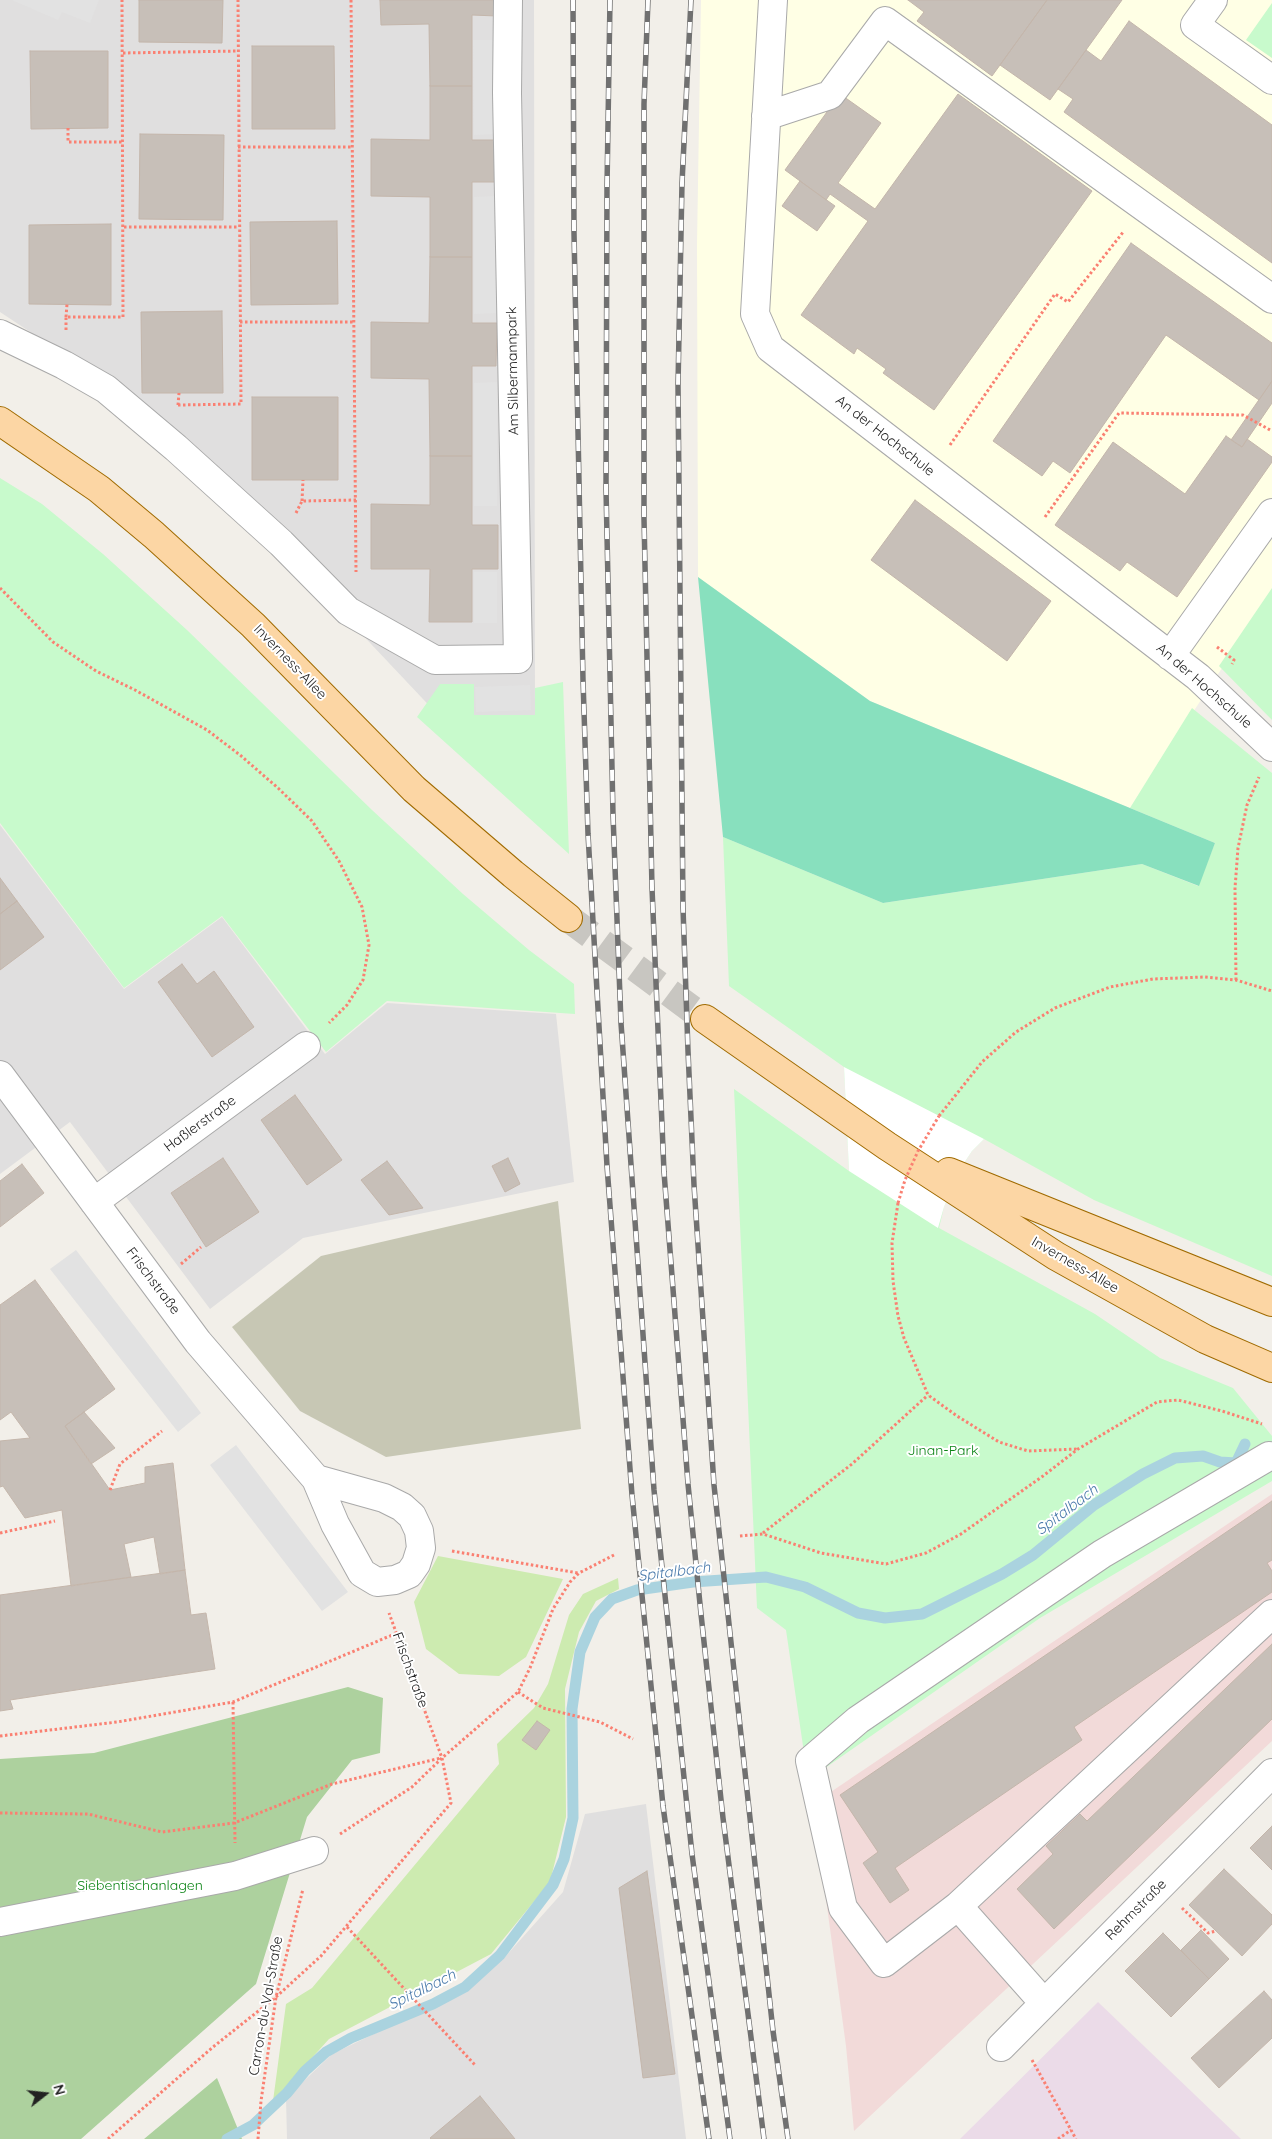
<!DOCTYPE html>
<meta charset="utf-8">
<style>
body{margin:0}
#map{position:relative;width:1272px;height:2139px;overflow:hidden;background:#f2efe9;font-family:Quicksand,sans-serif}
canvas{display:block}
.north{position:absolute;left:20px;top:2069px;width:50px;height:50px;-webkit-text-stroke:4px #fff;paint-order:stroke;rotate:74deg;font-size:14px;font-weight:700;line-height:20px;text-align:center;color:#222}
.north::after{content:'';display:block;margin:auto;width:18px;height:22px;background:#222;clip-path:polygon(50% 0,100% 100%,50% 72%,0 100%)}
</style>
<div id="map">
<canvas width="1272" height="2139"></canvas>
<div class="north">N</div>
</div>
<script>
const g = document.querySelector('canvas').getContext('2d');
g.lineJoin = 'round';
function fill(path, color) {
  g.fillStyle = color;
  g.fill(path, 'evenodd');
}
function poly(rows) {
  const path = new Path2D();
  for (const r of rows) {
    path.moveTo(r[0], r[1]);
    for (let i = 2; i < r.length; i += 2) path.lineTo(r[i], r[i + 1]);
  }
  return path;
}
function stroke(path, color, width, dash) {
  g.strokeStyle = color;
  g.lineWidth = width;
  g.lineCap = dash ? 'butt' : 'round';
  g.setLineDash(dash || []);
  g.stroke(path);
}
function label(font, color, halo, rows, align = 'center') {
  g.font = font + ' Quicksand,sans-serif';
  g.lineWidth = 4;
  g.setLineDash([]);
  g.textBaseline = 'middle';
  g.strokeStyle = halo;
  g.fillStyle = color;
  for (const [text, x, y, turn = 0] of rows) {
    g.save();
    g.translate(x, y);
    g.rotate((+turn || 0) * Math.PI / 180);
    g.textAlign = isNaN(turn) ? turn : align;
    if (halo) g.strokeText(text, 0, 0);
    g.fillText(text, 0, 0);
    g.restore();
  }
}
fill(poly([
 [0,0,534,0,535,715,439,716,153,413,0,312],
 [0,825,124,989,222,917,325,1054,387,1003,556,1014,574,1182,303,1238,210,1309,70,1122,0,1174],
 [646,1804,686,2139,287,2139,286,2098,332,2054,468,1989,505,1957,563,1892,585,1814]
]), '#e0dfdf');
fill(poly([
 [1272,1494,1272,1741,854,2131,846,2046,813,1804]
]), '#f2dad9');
fill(poly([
 [1098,2002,1241,2139,960,2139]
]), '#ebdbe8');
fill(poly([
 [701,0,1272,0,1272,592,1130,808,870,701,698,577,697,245]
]), '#ffffe5');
fill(poly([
 [558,1201,581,1429,386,1457,300,1411,232,1327,321,1256]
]), '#c7c7b4');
fill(poly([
 [438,1556,563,1579,526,1657,499,1676,459,1674,426,1649,414,1602],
 [618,1578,619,1589,596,1601,579,1632,565,1689,566,1817,550,1882,491,1954,329,2039,273,2101,286,2004,312,1988,499,1764,497,1744,534,1708,548,1684,569,1615,583,1594]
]), '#cdebb0');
fill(poly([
 [348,1687,383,1698,380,1753,352,1760,307,1817,256,1984,81,2139,0,2139,0,1759,94,1753],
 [217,2078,242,2139,144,2139]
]), '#add19e');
fill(poly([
 [1272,3,1272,58,1246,40],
 [0,478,42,504,103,554,187,630,372,810,463,894,529,950,574,984,575,1014,387,1001,326,1052,222,916,124,988,0,823],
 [1272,588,1272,720,1219,666],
 [563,682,569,854,417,717,440,684,474,684,474,715,535,715,535,688],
 [1192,708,1272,773,1272,1276,1094,1200,984,1139,972,1151,958,1172,944,1207,939,1228,1095,1314,1160,1358,1233,1388,1272,1436,1272,1481,1040,1618,808,1780,786,1630,757,1608,734,1089,849,1171,844,1067,729,986,723,837,883,903,1142,864,1198,886,1215,843,1130,808]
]), '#c8facc');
fill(poly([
 [698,577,870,701,1215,843,1199,886,1142,864,883,903,723,837]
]), '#88e0be');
fill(poly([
 [12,0,99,0,90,23,62,12,58,20],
 [473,40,497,40,497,134,474,135],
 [496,196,497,313,474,314,474,197],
 [497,382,497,506,474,506,474,383],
 [474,572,497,572,497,623,474,623],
 [530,685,531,710,476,712,475,687],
 [76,1250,201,1413,178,1432,50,1269],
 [236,1445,348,1592,322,1611,210,1465]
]), '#e2e2e2');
fill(poly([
 [844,1067,984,1139,972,1151,958,1172,944,1207,938,1228,849,1171]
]), '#fff');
stroke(poly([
 [227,2139,253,2125,287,2093,305,2071,326,2052,351,2038,433,2004,465,1987,500,1955,553,1885,564,1859,573,1818,572,1709,580,1652,595,1617,612,1599,637,1590,693,1582,766,1577,805,1587,858,1613,885,1618,922,1614,1002,1574,1033,1555,1094,1505,1143,1474,1175,1458,1203,1456,1220,1462,1236,1463,1245,1444]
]), '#aad3df', 11);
const building = poly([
 [139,0,223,0,222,43,139,42,139,0],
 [380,0,497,0,497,16,472,15,472,86,430,86,429,24,381,25,380,0],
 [908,0,1047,0,992,76,917,21,924,12,908,0],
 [1047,0,1122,0,1050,100,1000,65,1047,0],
 [1129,21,1272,125,1272,263,1064,112,1073,99,1058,89,1086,50,1101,61,1129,21],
 [252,46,334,46,335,129,252,129,252,46],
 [30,51,108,51,108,128,31,129,30,51],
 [430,86,472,86,472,140,497,140,497,182,472,182,472,257,430,257,430,197,371,196,371,139,430,140,430,86],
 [840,94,881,123,838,183,875,209,958,94,1092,191,934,410,883,373,886,369,857,348,854,354,801,315,868,221,830,194,826,200,785,170,840,94],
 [140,134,224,135,223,220,139,219,140,134],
 [800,181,835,206,817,231,782,206,800,181],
 [337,221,338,304,251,305,250,222,337,221],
 [111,224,111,305,29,304,29,225,111,224],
 [1131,243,1272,343,1272,381,1259,400,1166,335,1070,473,1053,461,1042,476,993,441,1131,243],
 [430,257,472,257,472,323,497,323,496,366,472,366,472,456,430,456,429,379,371,378,371,322,429,323,430,257],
 [222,311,223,393,142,393,141,312,222,311],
 [1272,381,1272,403,1242,447,1231,440,1272,381],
 [252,397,338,397,338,480,252,480,252,397],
 [1226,436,1242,447,1247,439,1272,457,1272,462,1177,597,1127,562,1120,571,1055,525,1113,442,1185,494,1226,436],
 [430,456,472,456,472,525,498,525,498,569,472,569,472,622,429,622,430,569,371,569,371,504,430,505,430,456],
 [915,500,1051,601,1007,661,871,560,915,500],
 [0,878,17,901,0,914,0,878],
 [17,901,44,937,0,970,0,914,17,901],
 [182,964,197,984,214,971,254,1027,212,1057,158,982,182,964],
 [295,1095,342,1160,307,1185,261,1120,295,1095],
 [223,1158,259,1212,206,1247,171,1193,223,1158],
 [508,1158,520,1184,505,1192,492,1166,508,1158],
 [387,1161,423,1208,389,1215,361,1180,387,1161],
 [22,1164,44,1193,0,1227,0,1181,22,1164],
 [35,1280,115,1389,65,1426,110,1490,145,1483,145,1467,173,1463,185,1570,160,1574,154,1537,124,1544,131,1577,71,1586,62,1510,25,1518,3,1486,0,1487,0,1441,30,1438,11,1412,0,1420,0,1305,35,1280],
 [84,1412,115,1448,91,1464,65,1426,84,1412],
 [1272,1501,1272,1560,1267,1563,1272,1571,1272,1592,1074,1727,1082,1740,895,1868,909,1890,890,1903,863,1863,878,1852,840,1795,1272,1501],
 [185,1570,191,1615,206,1613,215,1669,10,1700,13,1709,0,1711,0,1595,185,1570],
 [1272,1644,1272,1719,1054,1929,1017,1889,1053,1854,1046,1846,1080,1814,1087,1821,1272,1644],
 [537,1721,550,1730,536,1750,522,1740,537,1721],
 [1272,1826,1272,1870,1250,1848,1272,1826],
 [1224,1869,1272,1915,1272,1924,1242,1956,1189,1905,1224,1869],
 [647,1871,675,2074,643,2078,619,1888,647,1871],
 [1201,1930,1229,1959,1209,1979,1181,1950,1201,1930],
 [1163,1933,1209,1979,1171,2017,1125,1971,1163,1933],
 [1264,1991,1272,2000,1272,2038,1219,2088,1191,2058,1264,1991],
 [480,2096,515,2139,431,2139,430,2138,480,2096]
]);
fill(building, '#c7bfb8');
stroke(building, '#c4b6ab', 1);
stroke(poly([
 [568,918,705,1019]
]), '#c8c6c1', 28, [28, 14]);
const minor = poly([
 [773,0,755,314,770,348,1198,677,1272,747],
 [1213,0,1195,25,1272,80],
 [766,116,830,95,885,21,1272,299],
 [0,334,64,365,106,389,176,448,281,543,348,611,435,660,518,659,507,93,508,0],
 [1170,656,1272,513],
 [0,1075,198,1342,316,1479,335,1524,362,1573,377,1582,395,1580,409,1574,416,1564,421,1548,419,1531,412,1516,402,1507,384,1498,316,1479],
 [94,1202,306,1046],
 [958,1906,884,1963,843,1908,810,1761,858,1720,1102,1554,1269,1456],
 [0,1922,235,1876,314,1851],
 [1044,2003,958,1906,1272,1614],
 [1001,2047,1272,1773]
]);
const major = poly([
 [0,421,99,489,154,535,253,625,414,789,513,874,568,918],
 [705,1019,887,1146,1056,1256,1205,1339,1272,1368],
 [949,1172,1272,1302]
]);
stroke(minor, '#a9a9a9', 30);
stroke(major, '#a06b00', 30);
stroke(poly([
 [351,0,356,572],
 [123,53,238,51],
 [68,128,68,142,123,142],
 [238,147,353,147],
 [124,227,239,227],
 [66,317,67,304],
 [240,322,355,322],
 [66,330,66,317,123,317,122,0],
 [178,405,241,404,238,0],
 [178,405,179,393],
 [950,445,1055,294,1068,302,1124,231],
 [302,501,303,480],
 [296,513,302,501,356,500],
 [1045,517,1119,413,1243,415,1272,431],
 [0,588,53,642,96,671,135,690,207,730,240,755,278,788,312,821,339,861,362,907,369,945,363,980,347,1005,329,1023],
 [1217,647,1234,660,1232,664],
 [1236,980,1235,888,1238,848,1247,805,1259,777],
 [939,1116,982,1062,1016,1032,1055,1008,1110,987,1153,979,1204,977,1236,980,1272,991],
 [898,1203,892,1243,893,1281,898,1316,904,1338,928,1395,957,1416,999,1442,1028,1451,1077,1449],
 [181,1264,201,1247],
 [110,1490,120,1464,162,1431],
 [0,1533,55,1521],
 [763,1533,852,1464,928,1395],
 [740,1536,763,1534,821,1553,886,1564,926,1553,961,1534,1043,1476,1078,1449,1157,1402,1178,1400,1222,1411,1262,1424],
 [452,1551,578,1573],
 [518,1692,543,1708,600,1722,633,1739],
 [233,1702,235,1843],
 [0,1736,117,1722,233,1702,397,1633],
 [0,1813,88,1814,162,1832,234,1823,332,1784,441,1758],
 [340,1834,412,1787,442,1758,518,1692,530,1668,553,1609,570,1582,579,1573,614,1555],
 [1182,1908,1208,1933,1216,1931],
 [347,1927,475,2065],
 [1032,2060,1076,2139],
 [108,2139,213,2047,276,1997,321,1956,451,1803,442,1758,389,1613],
 [258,2139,261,2101,276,1997,303,1889],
 [1058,2139,1071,2130]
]), '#fa8072', 3, [2.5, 2.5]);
stroke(minor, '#fff', 28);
stroke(major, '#fcd6a4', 28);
const rail = poly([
 [573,0,574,233,583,680,588,834,607,1166,632,1495,663,1806,709,2139],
 [610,0,607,187,606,489,613,815,621,1023,654,1490,692,1854,730,2139],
 [648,0,644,104,644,519,652,888,664,1172,688,1484,701,1614,723,1818,764,2139],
 [691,0,682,183,678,385,683,908,688,1051,694,1185,714,1485,773,2031,788,2139]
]);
stroke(rail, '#707070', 5.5);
stroke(rail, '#fff', 4, [11]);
stroke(poly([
 [898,1203,905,1180,918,1151,939,1116]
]), '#fa8072', 3, [2.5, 2.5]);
label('14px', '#222', '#fff', [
 ["Am Silbermannpark",513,371,-91],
 ["An der Hochschule",885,436,38],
 ["Inverness-Allee",290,662,46],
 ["An der Hochschule",1204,686,41],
 ["Haßlerstraße",200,1124,-36],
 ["Inverness-Allee",1075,1265,30],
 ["Frischstraße",153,1281,53],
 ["Frischstraße",410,1670,70],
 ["Rehmstraße",1136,1910,-45],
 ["Carron-du-Val-Straße",266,2006,-80]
]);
label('14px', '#0c8416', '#fff', [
 ["Jinan-Park",943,1451],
 ["Siebentischanlagen",140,1886]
]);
label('italic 15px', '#4a7aab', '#fff', [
 ["Spitalbach",1067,1510,-37],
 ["Spitalbach",674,1572,-7],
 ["Spitalbach",422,1990,-26]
]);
</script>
